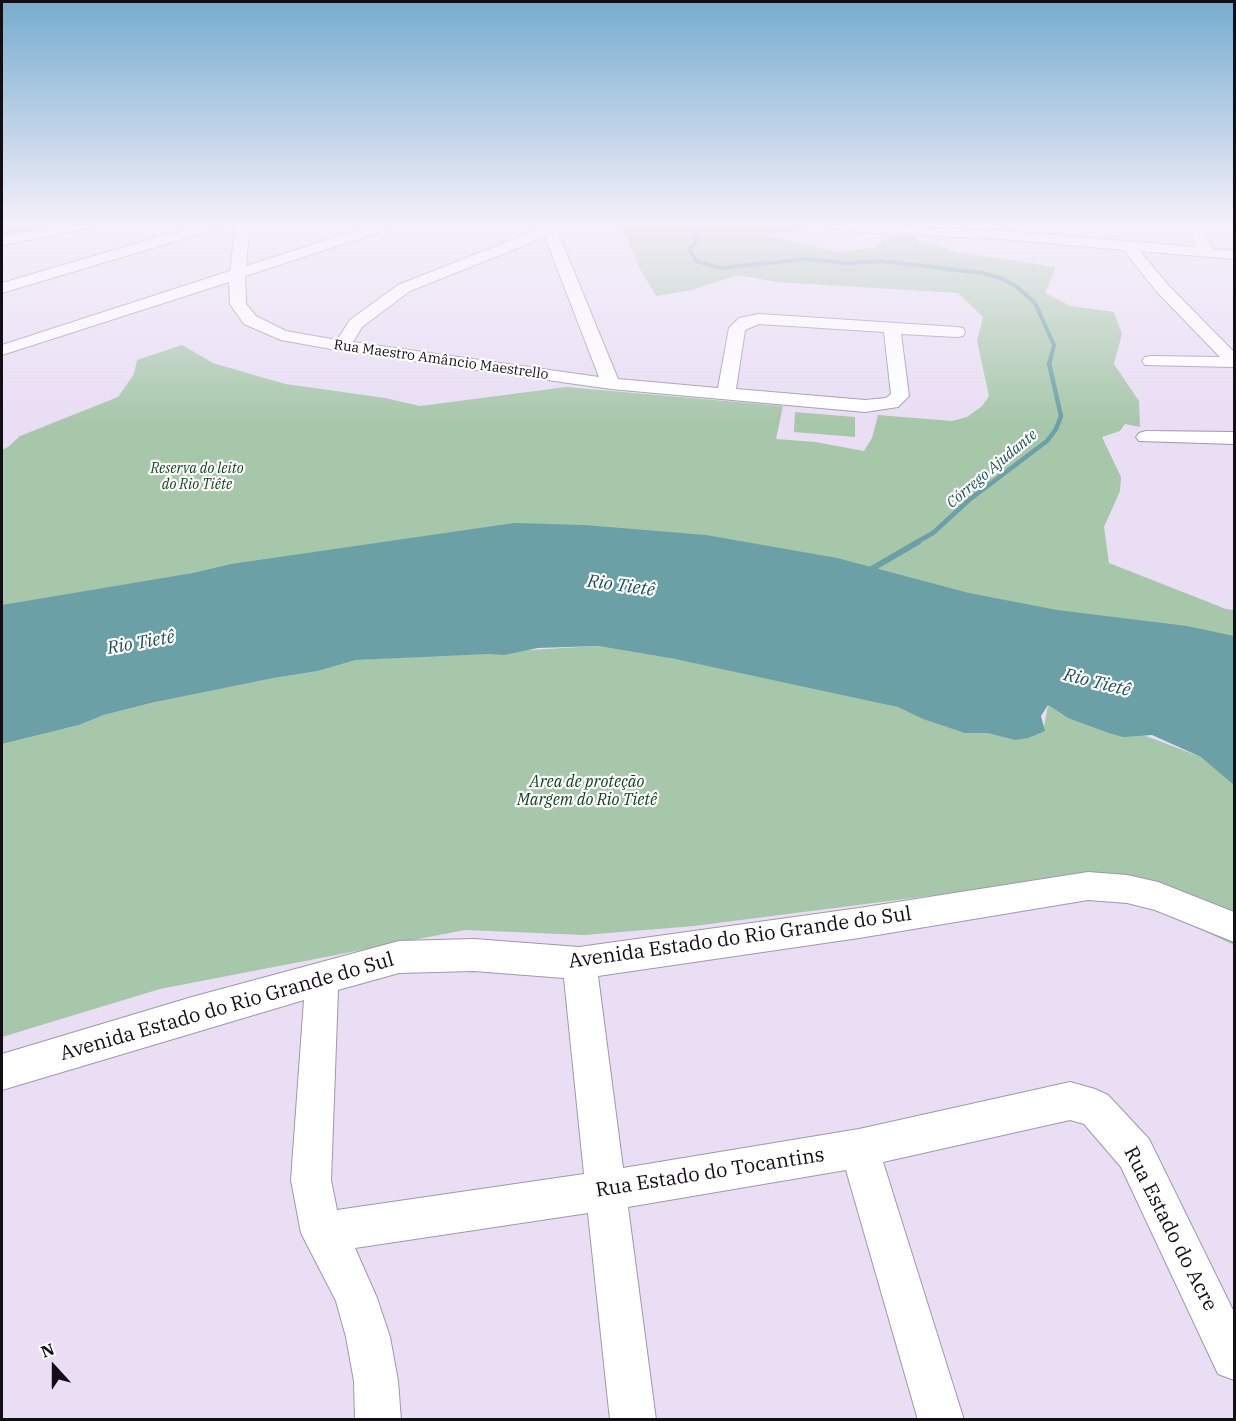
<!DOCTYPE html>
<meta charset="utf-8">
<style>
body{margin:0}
#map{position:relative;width:1236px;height:1421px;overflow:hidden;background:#e9def4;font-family:"IBM Plex Serif",serif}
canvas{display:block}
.frame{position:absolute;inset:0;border:3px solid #110e15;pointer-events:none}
.north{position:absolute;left:24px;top:1337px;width:60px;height:60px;-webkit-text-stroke:4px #fff;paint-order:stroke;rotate:339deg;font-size:16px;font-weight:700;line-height:24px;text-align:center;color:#110e15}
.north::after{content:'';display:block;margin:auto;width:21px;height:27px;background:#110e15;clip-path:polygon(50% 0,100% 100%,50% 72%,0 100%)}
</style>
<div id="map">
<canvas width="1236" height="1421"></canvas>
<div class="frame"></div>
<div class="north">N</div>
</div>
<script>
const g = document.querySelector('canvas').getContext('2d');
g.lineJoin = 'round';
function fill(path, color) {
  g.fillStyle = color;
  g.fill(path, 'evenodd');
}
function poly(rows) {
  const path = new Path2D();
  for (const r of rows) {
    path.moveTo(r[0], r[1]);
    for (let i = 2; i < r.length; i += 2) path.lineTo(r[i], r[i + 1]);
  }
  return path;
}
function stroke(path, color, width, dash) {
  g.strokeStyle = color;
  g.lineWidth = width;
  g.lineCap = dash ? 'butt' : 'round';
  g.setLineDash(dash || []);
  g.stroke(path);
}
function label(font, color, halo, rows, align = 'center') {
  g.font = font + ' "IBM Plex Serif",serif';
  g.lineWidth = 4.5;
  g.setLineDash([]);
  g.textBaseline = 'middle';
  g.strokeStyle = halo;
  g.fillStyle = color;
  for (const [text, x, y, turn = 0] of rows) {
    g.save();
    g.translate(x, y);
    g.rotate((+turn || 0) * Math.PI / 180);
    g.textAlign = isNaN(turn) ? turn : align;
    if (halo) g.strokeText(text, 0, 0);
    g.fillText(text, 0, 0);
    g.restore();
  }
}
fill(poly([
 [2,223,51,223,45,227,2,238],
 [620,223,802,223,803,229,793,233,762,234,837,252,876,248,882,241,895,235,916,236,919,243,937,245,956,252,1056,267,1045,293,1070,306,1114,312,1122,334,1114,364,1139,401,1140,427,1125,424,1120,431,1102,437,1121,477,1120,491,1104,527,1109,563,1226,609,1234,610,1234,668,2,614,2,450,8,447,20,436,118,397,134,374,137,360,182,345,213,363,264,378,286,384,385,398,420,406,566,387,783,406,776,439,815,442,864,451,872,438,878,415,952,421,967,417,982,406,989,396,977,341,983,317,958,293,776,282,738,275,692,290,656,296,640,269],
 [795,412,855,417,855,437,794,432],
 [598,646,675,659,1043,732,1048,705,1068,718,1141,734,1201,757,1234,782,1234,945,1126,895,983,889,694,926,584,935,465,930,160,989,2,1037,2,744,79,725,104,715,151,703,274,678,318,671,356,660]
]), '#a7c7aa');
fill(poly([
 [514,523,584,525,706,535,837,558,969,593,1057,610,1187,626,1234,636,1234,785,1201,757,1152,735,1123,737,1109,733,1068,718,1048,705,1041,716,1045,731,1028,738,1015,740,988,733,965,733,923,719,898,707,675,659,598,646,538,648,504,655,488,654,356,660,318,671,274,678,151,703,104,715,79,725,2,744,2,605,193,573,231,564]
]), '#6ba0a6');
stroke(poly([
 [698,223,696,242,689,249,696,261,720,268,807,259,847,263,881,261,983,273,1000,278,1016,286,1035,303,1054,345,1049,365]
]), '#6ba0a6', 4);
stroke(poly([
 [915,543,933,533,969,500,1047,441,1056,429,1061,416,1049,363]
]), '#6ba0a6', 4.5);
stroke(poly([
 [868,571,918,542]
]), '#6ba0a6', 6);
const minor = poly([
 [73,223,102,223,95,227,2,245,2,237,73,223],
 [206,223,228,223,226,226,2,293,2,283,206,223],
 [236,223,250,223,246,266,380,223,401,223,399,226,245,276,246,304,256,316,286,331,337,340,350,320,398,285,542,228,540,223,554,223,618,379,718,388,729,328,739,318,759,314,957,327,963,328,965,332,963,336,957,337,901,334,909,396,898,407,865,412,611,389,342,351,281,340,244,324,230,304,229,282,2,355,2,345,230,271,236,223],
 [545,237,599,377,353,342,362,327,410,291,545,237],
 [759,324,884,332,891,394,886,398,865,400,736,389,745,330,759,324],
 [816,223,1002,231,1197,247,1185,223,1199,223,1213,249,1234,251,1234,259,1140,251,1168,285,1234,352,1234,367,1145,365,1142,361,1145,357,1151,356,1220,357,1156,291,1124,250,1002,239,859,232,823,227,816,223],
 [1146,431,1234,432,1234,444,1139,441,1136,437,1139,433,1146,431],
 [1088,872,1127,875,1158,882,1234,912,1234,942,1155,910,1127,903,1088,900,859,938,598,976,623,1168,859,1129,1070,1082,1095,1089,1108,1095,1149,1139,1234,1312,1234,1380,1218,1374,1121,1167,1084,1124,1070,1120,883,1162,964,1420,918,1420,846,1170,628,1207,656,1420,610,1420,588,1213,355,1248,377,1298,390,1337,398,1381,401,1420,355,1420,354,1381,346,1337,336,1301,301,1233,291,1180,304,1000,2,1090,2,1054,192,997,399,941,474,939,579,947,859,908,1088,872],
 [474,971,564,978,584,1174,337,1210,331,1180,338,990,399,973,474,971]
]);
stroke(minor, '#a197ab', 2);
fill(minor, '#fff');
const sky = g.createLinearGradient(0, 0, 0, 422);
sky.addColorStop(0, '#76acce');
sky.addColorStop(0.53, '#f5f0fa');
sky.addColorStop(1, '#f5f0fa00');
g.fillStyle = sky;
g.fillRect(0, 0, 1236, 422);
label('14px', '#110e15', '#fff', [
 ["Rua Maestro Amâncio Maestrello",441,360,8]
]);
label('italic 14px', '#0c421a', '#fff', [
 ["Reserva do leito",197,469],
 ["do Rio Tiête",197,485]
]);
label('italic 15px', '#1e4e53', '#fff', [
 ["Córrego Ajudante",992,469,-40]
]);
label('italic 16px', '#0c421a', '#fff', [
 ["Area de proteção",587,782],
 ["Margem do Rio Tietê",587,800]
]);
label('italic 18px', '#1e4e53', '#fff', [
 ["Rio Tietê",621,586,8],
 ["Rio Tietê",141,643,-10],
 ["Rio Tietê",1097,683,14]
]);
label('20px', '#110e15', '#fff', [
 ["Avenida Estado do Rio Grande do Sul",740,938,-8],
 ["Avenida Estado do Rio Grande do Sul",227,1007,-16],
 ["Rua Estado do Tocantins",710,1173,-9],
 ["Rua Estado do Acre",1170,1229,63]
]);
</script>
